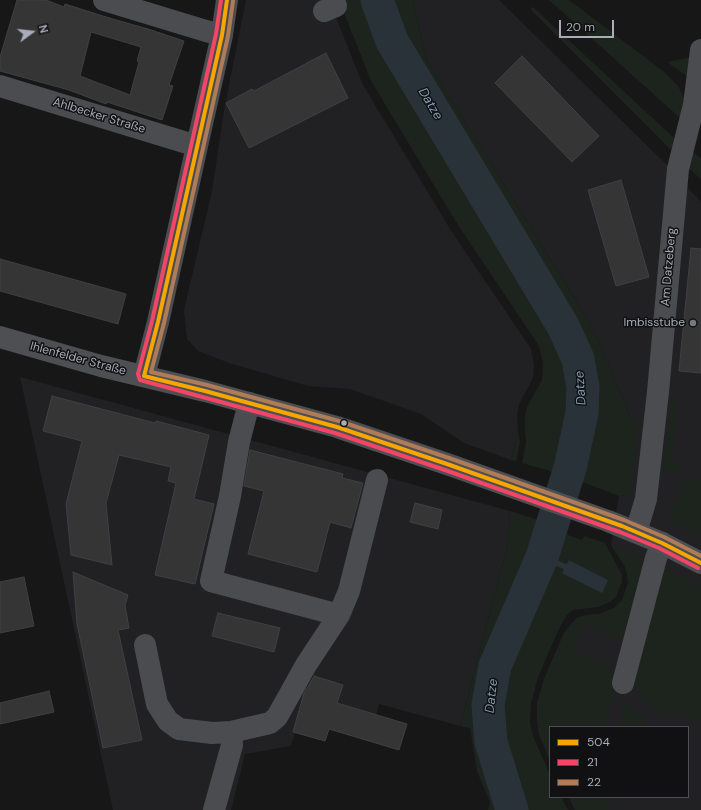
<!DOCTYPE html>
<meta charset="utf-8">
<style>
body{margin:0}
#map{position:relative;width:701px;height:810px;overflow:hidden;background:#171717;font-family:"DM Sans",sans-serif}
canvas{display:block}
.legend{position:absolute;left:549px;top:726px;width:140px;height:72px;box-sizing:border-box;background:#111113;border:1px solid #4d4f55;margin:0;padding:5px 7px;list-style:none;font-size:12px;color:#a8adb8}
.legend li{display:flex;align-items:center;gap:8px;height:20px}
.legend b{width:20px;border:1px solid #4d4f55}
.north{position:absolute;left:12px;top:12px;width:40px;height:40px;-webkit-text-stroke:3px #111113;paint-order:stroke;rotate:75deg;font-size:11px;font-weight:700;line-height:16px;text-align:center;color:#a8adb8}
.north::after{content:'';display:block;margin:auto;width:14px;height:18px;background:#a8adb8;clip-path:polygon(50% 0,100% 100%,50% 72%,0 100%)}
.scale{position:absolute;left:559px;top:20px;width:55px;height:18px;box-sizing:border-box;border:2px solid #a8adb8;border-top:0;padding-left:5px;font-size:12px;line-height:14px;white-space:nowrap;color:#a8adb8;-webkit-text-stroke:3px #111113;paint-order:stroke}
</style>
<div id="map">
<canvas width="701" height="810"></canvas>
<ul class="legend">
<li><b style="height:5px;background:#f7a600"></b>504</li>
<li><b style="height:5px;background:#f34667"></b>21</li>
<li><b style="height:5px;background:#b07c57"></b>22</li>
</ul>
<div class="north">N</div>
<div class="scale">20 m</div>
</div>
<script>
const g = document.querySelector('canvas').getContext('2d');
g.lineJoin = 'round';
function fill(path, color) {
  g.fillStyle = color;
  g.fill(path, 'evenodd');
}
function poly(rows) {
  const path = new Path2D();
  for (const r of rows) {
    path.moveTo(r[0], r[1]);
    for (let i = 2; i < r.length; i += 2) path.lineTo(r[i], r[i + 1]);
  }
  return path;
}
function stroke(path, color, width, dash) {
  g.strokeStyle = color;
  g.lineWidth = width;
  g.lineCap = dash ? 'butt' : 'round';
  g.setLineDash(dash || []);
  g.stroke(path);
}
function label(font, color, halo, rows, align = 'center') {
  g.font = font + ' "DM Sans",sans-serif';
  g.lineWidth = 3;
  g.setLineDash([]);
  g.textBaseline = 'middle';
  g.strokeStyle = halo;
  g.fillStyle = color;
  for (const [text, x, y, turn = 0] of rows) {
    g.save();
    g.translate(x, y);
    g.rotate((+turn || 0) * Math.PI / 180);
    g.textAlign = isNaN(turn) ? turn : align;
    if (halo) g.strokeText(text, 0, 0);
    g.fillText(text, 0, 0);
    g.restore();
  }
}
fill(poly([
 [246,0,329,0,363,85,450,229,531,349,534,365,533,378,519,404,517,416,518,431,511,460,464,443,421,414,350,389,308,386,229,363,198,351,187,339,184,310,212,191,224,110],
 [413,0,499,0,666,164,701,202,701,810,575,810,569,797,688,797,688,727,550,727,550,760,539,734,537,721,537,704,544,679,564,633,572,623,577,618,586,615,599,614,614,608,622,600,628,584,627,573,624,565,611,545,619,496,623,496,630,416,593,328,426,59],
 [20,377,510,511,508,544,460,726,379,704,376,715,337,703,342,685,310,675,293,731,295,732,291,746,245,754,231,810,113,810]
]), '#212123');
fill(poly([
 [339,0,413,0,426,59,593,328,630,416,639,424,631,486,630,491,627,495,619,496,561,474,522,463,526,442,525,431,525,416,527,407,542,380,543,363,539,346,458,225,371,81],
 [549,0,569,0,663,71,678,86,685,100,680,118],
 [530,7,534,8,674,138,671,150,532,11],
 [697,56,688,77,667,62],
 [689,149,701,158,701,179,686,166],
 [672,394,677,411,672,456,684,468,674,472,663,475],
 [518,431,520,443,516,461,511,460],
 [692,476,701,485,701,536,667,520,683,483],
 [510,511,544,522,543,526,582,540,584,536,605,543,622,575,622,582,616,597,610,602,598,607,573,610,566,616,558,631,538,677,531,703,530,722,533,736,550,775,550,797,561,797,568,810,488,810,490,802,477,771,470,728,460,726,508,544],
 [569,560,608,580,608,581,563,573],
 [611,545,647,560,627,639,615,638,587,625,583,627,573,653,607,666,614,672,616,680,604,727,550,727,550,760,539,734,537,721,537,704,544,679,564,633,572,623,577,618,586,615,599,614,614,608,622,600,628,583,627,573,624,565],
 [662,567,701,588,701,722,676,712,664,712,654,709,641,697,635,686,634,680],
 [625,701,649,724,646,727,640,723,636,727,620,727,619,726],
 [569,797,613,797,615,801,604,810,575,810]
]), '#1d241e');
fill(poly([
 [569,560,608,580,602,593,562,573]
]), '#2a3239');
stroke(poly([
 [542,557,566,567]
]), '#2a3239', 5.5);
stroke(poly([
 [377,0,392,41,563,326,578,359,583,387,582,413,570,468,542,557,495,666,488,705,491,742,512,810]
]), '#2a3239', 33);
const building = poly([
 [17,0,46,0,64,7,65,4,106,17,148,29,184,41,169,85,173,86,162,120,107,102,106,104,69,90,0,71,0,57,17,0],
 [91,32,141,47,137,61,139,62,130,95,80,76,91,32],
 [326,53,348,98,249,148,226,103,252,89,254,91,326,53],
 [522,56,599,136,572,162,495,83,522,56],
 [621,180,649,277,616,286,588,190,621,180],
 [691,248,701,249,701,373,679,371,691,248],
 [0,259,126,294,118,324,0,291,0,259],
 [52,396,155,423,156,421,209,435,194,499,214,504,195,584,155,575,176,483,168,481,171,467,119,455,106,503,112,565,71,555,66,504,82,441,43,431,52,396],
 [250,450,343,474,342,478,363,483,351,528,330,522,317,572,248,554,264,491,244,486,250,450],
 [415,503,442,510,438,529,410,522,415,503],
 [73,572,128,595,125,605,129,628,118,630,142,740,103,748,77,624,73,572],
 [24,577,34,626,0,633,0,582,24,577],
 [218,613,280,628,274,652,212,636,218,613],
 [314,676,343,685,337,703,407,724,399,750,329,729,325,741,293,732,304,693,314,676],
 [49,691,54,712,0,724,0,703,49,691]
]);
fill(building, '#353536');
stroke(building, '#3f4043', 1);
stroke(poly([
 [104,0,206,31,222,35],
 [324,11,336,6,334,0],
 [0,86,197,146],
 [144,376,158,322,197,146,222,35,227,0],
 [636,532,646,499,658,392,678,169,694,105,701,50],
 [339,615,349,591,377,480],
 [145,645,157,704,168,721,179,729,212,733,231,732],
 [623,683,656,558,662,543],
 [214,810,232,745,231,732,270,723,277,717,306,665,339,615,211,581,230,496,239,442,249,403]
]), '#4b4c50', 22);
stroke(poly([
 [0,337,101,366,205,391,337,427,447,464,608,521,662,543,701,563]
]), '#4d4f52', 22);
stroke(poly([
 [144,376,205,391,337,427,447,464,622,526,662,543,701,563],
 [144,376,158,322,222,35,227,0]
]), '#f7a600', 4);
stroke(poly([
 [221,0,216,34,152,321,138,374,140,380,335,433,445,470,620,532,659,548,698,568]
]), '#f34667', 4);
stroke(poly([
 [233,1,228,36,164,323,151,372,207,385,339,421,449,458,624,520,664,537,701,556]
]), '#b07c57', 4);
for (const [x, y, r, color] of [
 [693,323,4,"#757880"],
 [344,423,3.5,"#a8adb8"]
]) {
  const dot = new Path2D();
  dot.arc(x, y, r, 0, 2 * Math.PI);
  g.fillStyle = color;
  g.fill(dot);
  stroke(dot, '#111113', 1.5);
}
label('12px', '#a8adb8', '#111113', [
 ["Ahlbecker Straße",99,116,17],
 ["Am Datzeberg",669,267,-85],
 ["Ihlenfelder Straße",78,359,15]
]);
label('12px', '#a8adb8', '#111113', [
 ["Imbisstube",685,323]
], 'right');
label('italic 13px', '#7f9bb3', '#111113', [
 ["Datze",430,104,59],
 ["Datze",581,388,-94],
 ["Datze",492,696,-84]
]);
</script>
